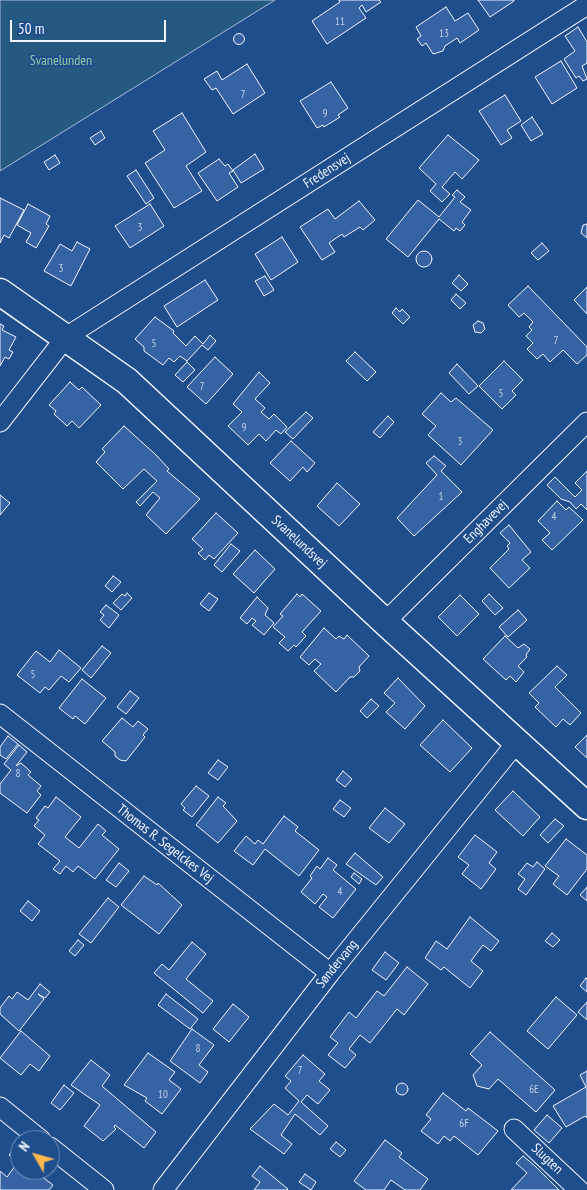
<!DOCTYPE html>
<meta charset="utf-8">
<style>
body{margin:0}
#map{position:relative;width:587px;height:1190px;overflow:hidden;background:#1f4e8c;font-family:"PT Sans Narrow",sans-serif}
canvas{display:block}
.north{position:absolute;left:10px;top:1130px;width:50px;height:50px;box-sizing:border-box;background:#1f4e8c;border:1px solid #7391ba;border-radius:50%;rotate:308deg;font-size:14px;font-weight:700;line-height:20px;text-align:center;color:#f2f6ff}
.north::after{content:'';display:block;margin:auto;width:18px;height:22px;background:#ffb74d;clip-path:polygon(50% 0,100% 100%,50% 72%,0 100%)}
.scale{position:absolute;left:10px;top:20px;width:156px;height:22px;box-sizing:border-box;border:2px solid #f2f6ff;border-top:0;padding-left:6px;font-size:15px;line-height:18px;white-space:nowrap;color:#f2f6ff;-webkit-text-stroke:4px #1f4e8c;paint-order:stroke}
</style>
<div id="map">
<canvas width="587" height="1190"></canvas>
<div class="north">N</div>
<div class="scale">50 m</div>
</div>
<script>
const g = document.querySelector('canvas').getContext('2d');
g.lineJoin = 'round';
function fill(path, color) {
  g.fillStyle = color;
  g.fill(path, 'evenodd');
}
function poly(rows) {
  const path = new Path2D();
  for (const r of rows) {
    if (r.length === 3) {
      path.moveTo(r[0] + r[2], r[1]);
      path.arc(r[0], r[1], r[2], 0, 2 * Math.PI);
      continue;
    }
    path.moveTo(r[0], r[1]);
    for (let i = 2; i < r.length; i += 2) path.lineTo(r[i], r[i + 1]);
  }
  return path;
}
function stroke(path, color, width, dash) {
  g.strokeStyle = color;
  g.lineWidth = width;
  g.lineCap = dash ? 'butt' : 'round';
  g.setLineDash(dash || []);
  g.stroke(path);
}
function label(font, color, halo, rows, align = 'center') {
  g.font = font + ' "PT Sans Narrow",sans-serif';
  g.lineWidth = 4;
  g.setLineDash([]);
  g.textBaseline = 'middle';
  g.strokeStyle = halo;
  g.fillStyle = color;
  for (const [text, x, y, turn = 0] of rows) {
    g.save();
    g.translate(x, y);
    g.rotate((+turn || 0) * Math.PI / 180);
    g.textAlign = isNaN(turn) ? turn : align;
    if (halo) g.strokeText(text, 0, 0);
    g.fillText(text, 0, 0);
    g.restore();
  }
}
const green = poly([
 [0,0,275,0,0,171,0,0]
]);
fill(green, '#245a82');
stroke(green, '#a8bbd7', 1);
const building = poly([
 [339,0,379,0,381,2,366,12,362,5,359,8,366,18,327,44,312,21,340,2,339,0],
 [478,0,514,0,514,1,490,17,478,0],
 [446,7,455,21,468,13,479,30,460,43,457,38,445,46,443,51,433,54,426,43,422,46,417,39,421,36,416,27,446,7],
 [578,27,587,42,587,63,582,66,587,79,583,81,579,76,576,78,564,59,575,51,565,36,578,27],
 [239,39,5.5],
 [561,61,577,88,552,104,535,77,561,61],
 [247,64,265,93,233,114,216,88,212,90,204,79,217,71,222,80,247,64],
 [331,82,348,108,338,115,340,117,324,127,323,125,317,128,300,101,331,82],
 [505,95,521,121,507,130,512,138,501,145,479,111,505,95],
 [182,113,206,152,186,166,202,191,174,208,145,163,165,150,153,131,182,113],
 [532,117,543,134,531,141,521,125,532,117],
 [101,131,105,138,95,145,90,138,101,131],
 [448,135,479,160,462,179,455,172,442,187,450,194,442,202,430,191,436,184,419,168,448,135],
 [255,154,264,169,241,183,233,170,255,154],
 [55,155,60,163,49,170,44,162,55,155],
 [219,159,225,166,228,164,233,171,229,173,238,187,217,201,198,173,219,159],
 [136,170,154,198,146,204,127,176,136,170],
 [457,190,465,197,460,202,471,210,462,222,465,225,460,231,456,228,454,231,439,219,408,257,386,239,418,200,439,217,455,197,452,195,457,190],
 [0,198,24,210,9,238,4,235,0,243,0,198],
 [359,201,375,220,363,230,360,227,344,237,342,234,329,243,335,252,322,260,300,227,328,209,335,219,359,201],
 [28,204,50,216,46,224,49,226,36,248,26,242,31,233,17,225,28,204],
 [150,204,164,226,130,248,115,226,150,204],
 [587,224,587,238,581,233,583,225,587,224],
 [282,237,298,262,271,280,255,254,282,237],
 [77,242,90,249,71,286,44,271,60,244,72,251,77,242],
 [542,243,549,251,538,260,531,253,542,243],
 [424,259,8],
 [459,275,468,284,461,291,452,283,459,275],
 [265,276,274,290,264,296,255,281,265,276],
 [205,280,218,300,177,327,164,306,205,280],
 [528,286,587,347,587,355,577,364,563,350,550,362,543,354,537,359,527,349,533,343,526,336,532,330,529,327,533,322,524,313,519,317,508,305,528,286],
 [587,287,587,314,574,300,587,287],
 [456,294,466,303,460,309,451,300,456,294],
 [396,308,400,312,402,309,410,317,403,324,392,313,396,308],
 [155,317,174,331,173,333,186,346,195,336,203,344,210,335,216,341,208,350,202,345,187,361,180,356,174,362,169,358,163,365,144,351,144,347,135,339,155,317],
 [478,321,483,323,485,329,481,333,475,332,473,325,478,321],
 [0,324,4,326,2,330,16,337,9,350,13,352,9,359,5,357,0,366,0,324],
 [355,352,376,372,367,381,346,361,355,352],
 [215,357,233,374,206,404,187,387,215,357],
 [504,361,523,380,512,391,516,395,502,409,479,386,504,361],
 [187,362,195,370,183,382,175,375,187,362],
 [457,364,478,386,469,394,449,373,457,364],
 [259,372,270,383,255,399,265,408,261,412,269,419,274,414,287,427,281,434,276,430,266,441,259,434,248,445,228,426,242,412,233,404,259,372],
 [70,382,79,390,82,387,101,405,79,428,72,421,67,426,54,414,56,411,49,405,70,382],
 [441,393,451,402,456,398,493,430,461,465,428,435,436,426,422,414,441,393],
 [306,412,313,418,293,439,285,432,306,412],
 [388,416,394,422,380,438,373,432,388,416],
 [124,426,156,455,169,469,167,471,200,499,166,534,146,515,160,498,153,492,140,506,136,502,157,481,144,469,123,489,96,462,105,452,102,449,124,426],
 [291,441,315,463,307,472,303,467,290,481,270,463,291,441],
 [434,456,446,466,441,471,462,492,414,536,397,518,437,475,426,463,434,456],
 [587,471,587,510,581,504,576,509,570,502,561,499,547,485,555,477,575,497,582,490,575,483,587,471],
 [337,483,360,504,339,526,317,506,337,483],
 [0,495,10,503,0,515,0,495],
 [557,501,566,510,569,507,583,520,552,550,542,540,550,533,538,521,557,501],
 [216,513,238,533,214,559,209,555,205,560,198,553,203,549,192,539,216,513],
 [509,525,531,552,522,560,530,568,509,588,490,568,509,549,507,546,510,543,500,533,509,525],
 [231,544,240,551,222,572,214,565,231,544],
 [255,550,275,569,254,593,233,574,255,550],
 [113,576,121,582,112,592,105,586,113,576],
 [127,593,132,598,121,610,113,603,122,594,125,596,127,593],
 [209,593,218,599,209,611,200,604,209,593],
 [297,594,300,597,302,594,321,611,302,632,306,636,296,647,294,645,288,651,279,643,285,637,273,627,283,616,280,614,297,594],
 [489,594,503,608,495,615,482,601,489,594],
 [460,595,479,614,457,636,438,617,460,595],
 [257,597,268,608,265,615,274,623,264,635,252,625,256,621,252,618,247,624,240,618,257,597],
 [106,605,119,615,109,628,100,620,104,615,100,612,106,605],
 [518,610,527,620,508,637,499,627,518,610],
 [324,628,336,639,339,636,344,639,347,635,369,656,359,667,360,671,354,677,350,677,336,692,314,671,321,664,315,659,309,665,300,657,324,628],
 [505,636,518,648,524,644,530,649,526,655,527,657,518,666,524,672,516,682,510,676,506,680,483,659,505,636],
 [102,646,111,653,91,678,82,670,102,646],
 [59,650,81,668,69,682,61,676,49,690,45,687,40,693,17,675,36,651,50,662,59,650],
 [557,666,567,675,555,687,581,713,570,725,563,719,556,727,535,707,539,703,529,693,557,666],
 [398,678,425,706,405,729,386,712,395,703,384,693,398,678],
 [82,679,106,698,85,724,75,716,73,719,59,708,82,679],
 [130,691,139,698,126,714,117,707,130,691],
 [371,699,379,706,367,718,360,711,371,699],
 [122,718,133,727,138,721,148,729,143,735,145,737,126,761,120,760,115,756,115,752,102,741,122,718],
 [443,720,472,748,450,772,420,745,443,720],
 [587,735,587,758,575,747,587,735],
 [8,736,18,744,6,759,0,755,0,747,8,736],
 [19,745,27,752,16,766,21,763,31,772,28,775,41,786,37,791,41,795,27,813,0,793,0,784,11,770,4,764,19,745],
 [218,760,228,767,218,780,208,773,218,760],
 [343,771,352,779,345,787,336,780,343,771],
 [196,786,209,796,192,817,183,810,185,808,181,804,196,786],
 [513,791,540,817,523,836,495,810,513,791],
 [56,797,81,817,65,837,79,848,98,824,106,831,102,835,119,849,95,879,78,866,73,872,66,866,60,874,53,869,60,861,38,844,45,835,34,826,39,820,36,818,45,806,48,808,56,797],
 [218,797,226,803,223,806,237,821,218,843,196,825,218,797],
 [340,800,351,808,344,817,333,809,340,800],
 [385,808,405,824,389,843,369,828,385,808],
 [284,816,298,827,295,831,319,850,299,876,265,849,253,865,234,851,246,836,255,844,258,840,263,844,284,816],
 [555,819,564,826,548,843,540,835,555,819],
 [475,835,497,852,489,863,496,869,481,889,462,874,469,865,458,857,475,835],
 [566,839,587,855,587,869,567,895,553,884,559,876,545,866,566,839],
 [355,853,383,877,376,885,346,864,355,853],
 [328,858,337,865,333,870,356,889,333,918,319,907,327,897,323,894,315,904,301,892,312,878,310,876,317,866,320,869,328,858],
 [537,862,545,869,526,895,518,889,525,879,518,874,527,863,533,867,537,862],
 [119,863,129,871,116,887,106,880,119,863],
 [354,873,362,879,359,884,351,877,354,873],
 [144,876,157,885,158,883,182,905,159,934,121,905,144,876],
 [587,887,587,901,580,895,587,887],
 [108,898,119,907,91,943,79,934,108,898],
 [28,901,40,911,32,921,20,911,28,901],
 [470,917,499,941,491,951,483,945,471,961,483,971,470,988,444,967,441,970,425,958,436,941,447,949,470,917],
 [552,933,560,940,553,947,545,941,552,933],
 [78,940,84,945,75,956,69,951,78,940],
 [192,942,206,954,186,979,213,1001,203,1013,154,973,162,964,169,970,192,942],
 [385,952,399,963,386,980,372,970,385,952],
 [407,967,428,984,404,1015,397,1009,370,1043,360,1035,349,1049,356,1055,345,1068,328,1055,338,1043,330,1037,349,1012,356,1018,377,991,384,996,407,967],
 [586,978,587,979,587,992,580,986,586,978],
 [40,984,50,992,45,998,38,994,44,999,19,1031,0,1014,0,1008,9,996,12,999,17,992,28,1000,40,984],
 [166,994,198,1019,190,1029,158,1005,166,994],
 [556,997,577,1015,548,1049,527,1031,556,997],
 [587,1002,587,1020,578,1012,587,1002],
 [233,1004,249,1017,229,1042,213,1029,233,1004],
 [192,1029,214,1045,199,1065,208,1072,200,1083,170,1061,192,1029],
 [21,1031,50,1056,39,1071,30,1064,21,1075,0,1058,21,1031],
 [490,1032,555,1090,536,1112,498,1079,489,1089,477,1086,473,1075,482,1065,470,1054,490,1032],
 [148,1053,175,1072,169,1080,181,1089,162,1114,145,1101,147,1098,124,1085,148,1053],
 [303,1055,325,1074,319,1081,330,1090,318,1104,307,1095,301,1102,328,1126,320,1135,295,1114,281,1135,292,1144,284,1154,250,1129,274,1104,288,1115,299,1101,285,1088,291,1081,285,1076,303,1055],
 [91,1060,110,1075,102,1086,156,1132,144,1148,115,1125,114,1127,116,1129,103,1141,84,1126,100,1105,71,1085,91,1060],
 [587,1071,587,1118,585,1116,566,1127,553,1106,586,1087,580,1075,587,1071],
 [402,1089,6],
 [64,1085,74,1093,60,1110,51,1103,64,1085],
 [443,1093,466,1111,468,1108,498,1131,478,1155,454,1136,450,1141,444,1136,438,1144,421,1131,431,1119,426,1115,443,1093],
 [547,1115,562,1128,549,1143,534,1130,547,1115],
 [385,1140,402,1153,399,1157,428,1179,420,1190,405,1190,391,1180,384,1190,366,1190,354,1181,385,1140],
 [20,1141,20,1170,33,1170,53,1185,49,1190,0,1190,0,1171,7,1177,18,1162,9,1155,20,1141],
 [336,1142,346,1150,340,1157,330,1149,336,1142],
 [523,1156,535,1166,559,1190,511,1190,527,1173,516,1163,523,1156],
 [260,1166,288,1189,287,1190,254,1190,260,1182,252,1176,260,1166],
 [305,1174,316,1182,311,1190,299,1182,305,1174]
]);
fill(building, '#3563a3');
stroke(building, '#f2f6ff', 1);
const street = poly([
 [0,422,66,337,587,5],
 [385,622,587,422],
 [0,714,330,973],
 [0,1107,41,1140],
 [514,1129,579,1190],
 [50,1147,104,1190],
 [163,1190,330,973,517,742]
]);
const secondary = poly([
 [0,292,127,381,385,622,587,806]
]);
stroke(street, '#f2f6ff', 21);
stroke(secondary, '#f2f6ff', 29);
stroke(street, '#1f4e8c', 19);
stroke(secondary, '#1f4e8c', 26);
label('11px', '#c3d1e8', null, [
 ["11",340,22],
 ["13",444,34],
 ["7",243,95],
 ["9",325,114],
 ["3",140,228],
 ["3",61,269],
 ["7",556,341],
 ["5",154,344],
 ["7",202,387],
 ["5",501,394],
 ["9",244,428],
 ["3",460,442],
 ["1",441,497],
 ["4",554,517],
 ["5",33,675],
 ["8",18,774],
 ["4",340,892],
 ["8",198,1049],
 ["7",300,1071],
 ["6E",534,1090],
 ["10",163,1095],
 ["6F",464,1124]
]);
label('14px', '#97c8a6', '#1f4e8c', [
 ["Svanelunden",61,61]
]);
label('14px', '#f2f6ff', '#1f4e8c', [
 ["Fredensvej",327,171,-33],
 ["Enghavevej",486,522,-45],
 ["Svanelundsvej",299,542,43],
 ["Thomas R. Segelckes Vej",165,844,38],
 ["Søndervang",337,964,-51],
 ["Slugten",547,1159,43]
]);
</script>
